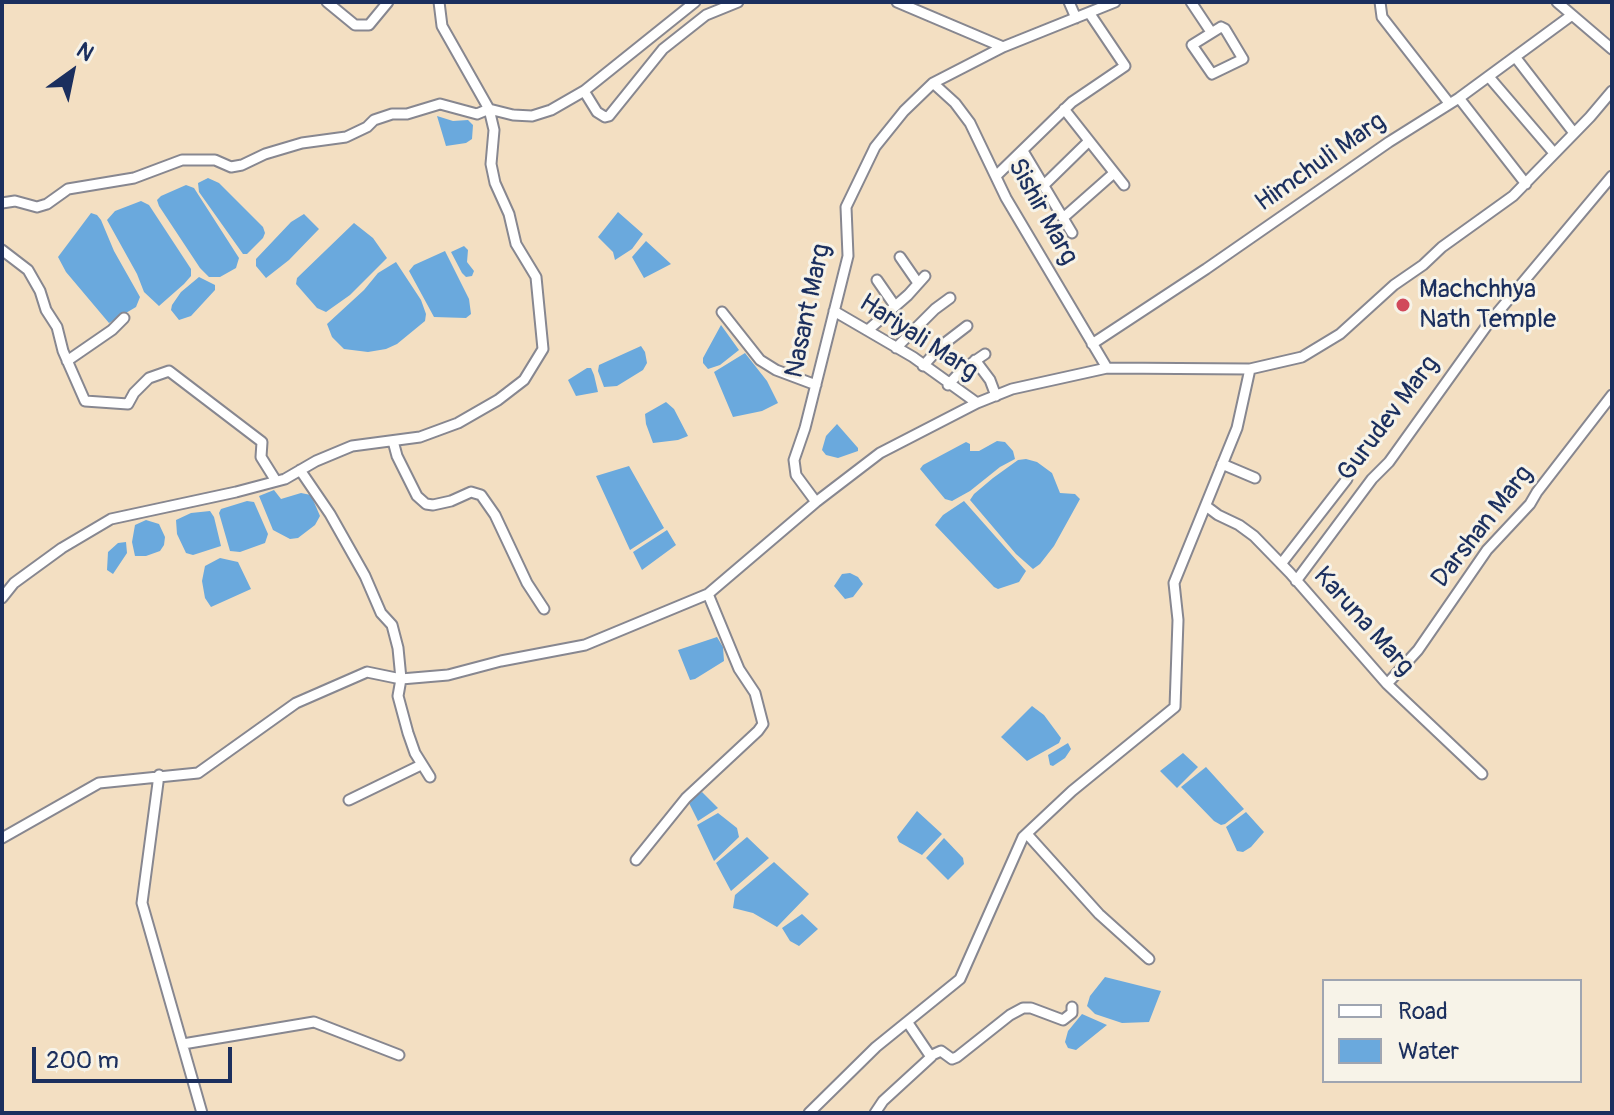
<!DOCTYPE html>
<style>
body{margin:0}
#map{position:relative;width:1614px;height:1115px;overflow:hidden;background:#f3dfc2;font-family:Pangolin,sans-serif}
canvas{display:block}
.frame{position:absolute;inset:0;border:4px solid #1b2f5e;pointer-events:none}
.legend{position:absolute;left:1322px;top:979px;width:260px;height:104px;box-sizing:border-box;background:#f7f3e8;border:2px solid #9fa5b1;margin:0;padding:10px 14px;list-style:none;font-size:24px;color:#1b2f5e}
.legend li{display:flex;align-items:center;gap:16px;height:40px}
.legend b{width:40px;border:2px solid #9fa5b1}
.north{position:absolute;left:32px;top:32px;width:80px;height:80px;-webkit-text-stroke:6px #f7f3e8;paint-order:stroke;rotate:33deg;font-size:22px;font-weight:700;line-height:32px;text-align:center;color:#1b2f5e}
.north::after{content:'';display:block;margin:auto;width:28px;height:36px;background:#1b2f5e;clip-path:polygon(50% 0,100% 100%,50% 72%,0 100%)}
.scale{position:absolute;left:32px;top:1047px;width:200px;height:36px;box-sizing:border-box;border:4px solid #1b2f5e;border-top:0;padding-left:10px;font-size:24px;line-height:28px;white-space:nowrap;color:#1b2f5e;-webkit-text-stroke:6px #f7f3e8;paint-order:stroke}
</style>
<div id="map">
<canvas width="1614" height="1115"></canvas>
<div class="frame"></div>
<ul class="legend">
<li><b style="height:10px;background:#fff"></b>Road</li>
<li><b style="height:22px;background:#6aa9dd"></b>Water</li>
</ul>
<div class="north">N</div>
<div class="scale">200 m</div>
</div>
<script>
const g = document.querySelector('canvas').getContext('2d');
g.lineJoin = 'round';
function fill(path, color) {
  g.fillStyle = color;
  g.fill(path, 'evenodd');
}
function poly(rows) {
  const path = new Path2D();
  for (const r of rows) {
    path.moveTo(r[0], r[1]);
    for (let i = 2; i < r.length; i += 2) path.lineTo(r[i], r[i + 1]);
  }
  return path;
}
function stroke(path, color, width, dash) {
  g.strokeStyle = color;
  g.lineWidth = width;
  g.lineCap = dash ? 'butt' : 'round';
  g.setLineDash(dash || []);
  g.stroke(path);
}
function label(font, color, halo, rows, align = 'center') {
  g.font = font + ' Pangolin,sans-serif';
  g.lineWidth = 6;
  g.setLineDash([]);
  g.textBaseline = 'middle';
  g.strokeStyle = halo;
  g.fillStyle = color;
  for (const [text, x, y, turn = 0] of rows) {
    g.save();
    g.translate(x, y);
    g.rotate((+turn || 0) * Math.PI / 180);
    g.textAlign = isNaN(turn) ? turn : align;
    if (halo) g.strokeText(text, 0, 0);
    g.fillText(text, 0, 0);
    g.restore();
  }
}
fill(poly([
 [437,116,453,121,468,120,473,125,472,139,466,143,446,146],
 [208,178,219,183,263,227,265,233,263,238,247,254,243,254,199,192,198,183],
 [186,185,194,188,239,258,236,268,220,277,209,277,200,268,159,206,157,200,161,196],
 [141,201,149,205,191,269,191,276,184,284,159,306,144,292,137,274,107,220,115,211],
 [618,212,643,234,632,249,615,260,613,252,598,237],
 [91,213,97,215,101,220,114,251,140,297,136,307,109,323,66,272,58,257],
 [304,214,319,229,289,260,266,278,256,266,256,259,291,222],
 [354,223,373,238,387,258,350,295,326,312,317,308,296,284,297,278],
 [646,241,671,264,644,278,632,257],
 [464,246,468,250,467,262,474,271,472,276,466,277,462,273,451,252],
 [445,251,469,299,471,314,466,318,434,317,409,271,414,265],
 [396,262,421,300,426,314,425,321,397,344,386,349,368,352,344,349,332,337,327,324,364,290,378,273],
 [199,277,215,285,215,290,191,316,179,320,171,310,172,305,181,292],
 [721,325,739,350,720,365,708,369,703,363,703,358],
 [641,346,645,352,647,363,643,370,617,386,604,387,598,371,599,365],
 [745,353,767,381,778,403,762,411,733,417,714,372],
 [587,368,591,368,594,375,598,392,576,396,568,380],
 [666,402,674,409,688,436,678,440,653,443,646,424,645,414],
 [837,424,858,448,858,451,838,458,826,455,822,450,826,436],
 [997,441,1005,442,1013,451,1015,459,1000,467,970,491,952,501,945,499,920,469,923,465,966,442,970,444,970,451,979,451],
 [1026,459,1037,462,1052,473,1060,493,1075,494,1080,499,1054,546,1040,564,1033,569,1016,554,970,500,974,494,993,478,1018,460],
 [629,466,664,528,630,550,596,476],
 [274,490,281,499,301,493,311,495,320,516,315,525,298,538,290,539,273,530,259,496],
 [247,501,254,502,268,534,265,543,240,552,230,551,219,513,221,509],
 [964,501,1026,571,1019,582,998,589,994,587,935,525,943,515],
 [210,511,214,517,221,546,193,555,186,553,177,534,176,520,191,513],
 [146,520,159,524,165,537,164,545,160,551,146,556,135,556,132,542,135,525],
 [667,530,676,545,642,570,633,552],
 [126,542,127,553,113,574,107,570,108,552,118,543],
 [220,558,238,562,251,589,211,607,205,598,202,581,205,566],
 [850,573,858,577,863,584,853,597,845,599,834,586,842,574],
 [717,637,723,647,724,661,695,679,690,680,678,650],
 [1032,706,1044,715,1061,738,1059,743,1027,761,1001,737],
 [1068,743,1071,749,1065,758,1053,766,1050,765,1048,755],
 [1183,753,1198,767,1177,788,1160,771],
 [1206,767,1244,809,1225,824,1221,825,1214,821,1181,787],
 [702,792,718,808,698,821,688,801],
 [917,811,942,834,922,855,899,842,897,837],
 [1246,812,1264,832,1251,847,1243,852,1237,851,1226,827],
 [718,813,737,828,739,837,714,861,697,825],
 [747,837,769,858,731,891,716,863],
 [944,838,963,858,964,864,948,880,926,858],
 [774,862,809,894,777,927,753,913,733,908,735,895],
 [802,914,818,929,799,946,790,941,782,928],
 [1105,977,1161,991,1149,1022,1122,1023,1095,1014,1087,1006,1090,996],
 [1082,1014,1107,1025,1076,1050,1068,1048,1065,1042,1068,1031]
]), '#6aa9dd');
const minor = poly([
 [327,2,355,25,369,25,388,2],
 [897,2,1003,47],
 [1069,2,1076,18],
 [1191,2,1211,32],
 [1380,2,1382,17,1449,103],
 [1557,2,1612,49],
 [1221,27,1225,29,1243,59,1212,74,1192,45,1221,27],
 [1516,58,1574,133],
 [1489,77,1554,153],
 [933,83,955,103,970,123,1006,198,1107,368],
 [584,91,695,2],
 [1459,98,1526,184],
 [489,109,513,115,532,116,551,110,584,91,597,112,605,117,609,116,663,49,706,15,738,2],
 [1064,109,1124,185],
 [1023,151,1072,233],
 [996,176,1072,102,1125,66,1090,14],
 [1044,185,1089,141],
 [2,203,15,201,37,207,47,204,68,189,134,178,182,160,215,160,231,167,242,165,265,154,302,143,346,137,367,127,374,120,392,114,407,114,440,104,477,114,489,109],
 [1063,218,1114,173],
 [2,250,28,270,40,291,46,310,57,327,63,351,85,401,128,404,134,393,149,378,169,371,262,442,261,457,276,481],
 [900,257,918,283],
 [877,280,895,306],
 [834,311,913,357,977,403],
 [722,312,760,360,776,370,816,385],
 [868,330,908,295,925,276],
 [1092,344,1206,269,1389,142,1459,98,1572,15],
 [896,348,935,309,950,298],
 [975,360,990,380,996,396],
 [67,361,112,330,124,318],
 [923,366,941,346,967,326],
 [948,385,963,369,985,354],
 [393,441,397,456,417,496,426,504,433,505,451,501,471,492,481,495,495,515,527,583,544,609],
 [1222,464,1255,478],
 [300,470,330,514,365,576,381,613,392,625,398,648,401,679,448,675,501,661,585,645,708,594,816,502,880,453,977,403,1012,389,1107,368,1250,369,1302,357,1340,334,1394,285,1423,265,1442,247,1513,196,1590,117,1612,91],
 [816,502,796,475,794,460,805,428,848,256,846,207,875,147,904,111,933,83,1003,47,1115,2],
 [1206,506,1218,515,1239,525,1254,536,1290,573,1387,684,1482,774],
 [1281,564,1347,479],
 [1296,581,1372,479,1389,462,1488,324,1612,176],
 [2,598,14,583,62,548,111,519,236,492,285,479,316,461,352,446,420,437,458,423,498,400,524,380,543,349,536,277,516,244,509,214,495,183,491,164,494,130,489,109,442,26,439,2],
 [1387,684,1418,650,1487,550,1530,504,1537,492,1612,395],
 [159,775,142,903,202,1113],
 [349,800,421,765],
 [1027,834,1099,914,1149,959],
 [2,838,99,783,198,773,296,703,367,672,401,679,398,696,408,733,415,753,430,777],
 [636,860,686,798,758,731,763,724,755,693,739,669,708,594],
 [183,1044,314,1022,399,1055],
 [930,1056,941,1051,952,1059,957,1057,1010,1015,1023,1008,1031,1008,1063,1020,1072,1013,1072,1007],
 [809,1113,876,1047,960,979,1023,837,1072,791,1175,707,1178,620,1174,583,1237,428,1250,369],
 [875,1113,883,1101,931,1057,908,1023]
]);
stroke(minor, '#878790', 13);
stroke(minor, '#fff', 9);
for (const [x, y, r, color] of [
 [1403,305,8,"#d1495b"]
]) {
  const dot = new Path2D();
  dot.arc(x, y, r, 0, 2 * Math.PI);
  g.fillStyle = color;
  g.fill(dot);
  stroke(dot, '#f7f3e8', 3);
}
label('26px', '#1b2f5e', '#f7f3e8', [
 ["Himchuli Marg",1321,163,-35],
 ["Sishir Marg",1042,212,61],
 ["Nasant Marg",809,311,-78],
 ["Hariyali Marg",918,338,33],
 ["Gurudev Marg",1389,419,-53],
 ["Darshan Marg",1483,527,-52],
 ["Karuna Marg",1363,622,48]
]);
label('26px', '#1b2f5e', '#f7f3e8', [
 ["Machchhya",1419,290],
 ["Nath Temple",1419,320]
], 'left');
</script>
